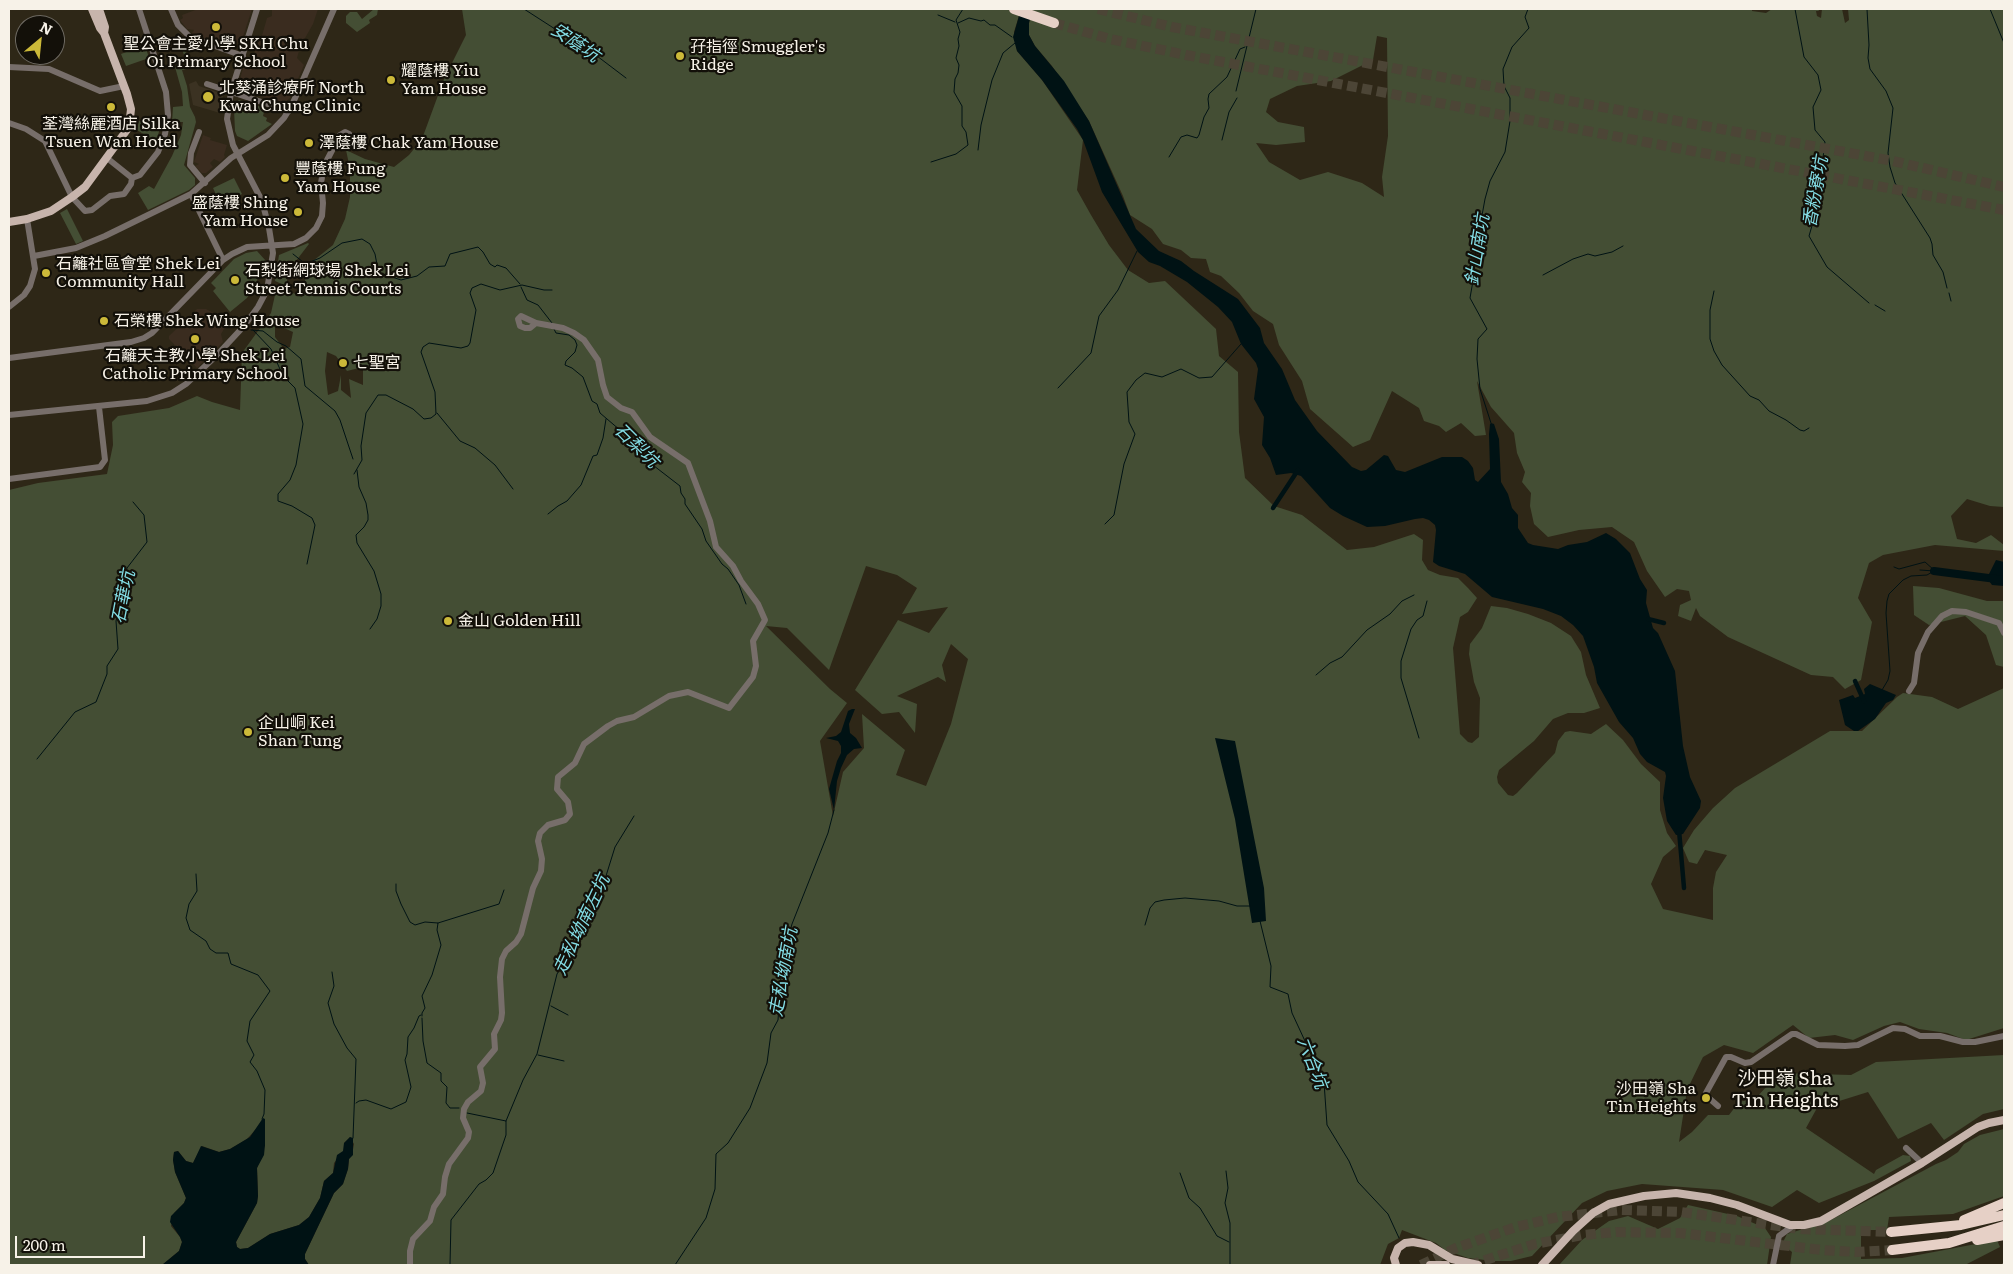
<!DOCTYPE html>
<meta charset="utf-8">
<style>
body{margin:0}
#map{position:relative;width:2013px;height:1274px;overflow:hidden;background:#2e2717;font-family:Literata,serif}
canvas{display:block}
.frame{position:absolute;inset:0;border:10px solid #f7f2e8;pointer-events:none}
.north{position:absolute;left:15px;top:15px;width:50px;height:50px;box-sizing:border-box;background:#131009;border:1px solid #6e6a62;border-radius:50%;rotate:28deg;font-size:14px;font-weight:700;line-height:20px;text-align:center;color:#f7f2e8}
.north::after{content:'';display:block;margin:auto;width:18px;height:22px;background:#ccb939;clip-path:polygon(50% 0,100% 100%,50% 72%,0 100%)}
.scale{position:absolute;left:15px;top:1236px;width:130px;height:22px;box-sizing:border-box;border:2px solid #f7f2e8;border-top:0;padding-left:6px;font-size:15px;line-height:18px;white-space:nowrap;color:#f7f2e8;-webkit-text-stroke:4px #131009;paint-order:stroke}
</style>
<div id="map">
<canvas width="2013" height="1274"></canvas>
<div class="frame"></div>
<div class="north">N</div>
<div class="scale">200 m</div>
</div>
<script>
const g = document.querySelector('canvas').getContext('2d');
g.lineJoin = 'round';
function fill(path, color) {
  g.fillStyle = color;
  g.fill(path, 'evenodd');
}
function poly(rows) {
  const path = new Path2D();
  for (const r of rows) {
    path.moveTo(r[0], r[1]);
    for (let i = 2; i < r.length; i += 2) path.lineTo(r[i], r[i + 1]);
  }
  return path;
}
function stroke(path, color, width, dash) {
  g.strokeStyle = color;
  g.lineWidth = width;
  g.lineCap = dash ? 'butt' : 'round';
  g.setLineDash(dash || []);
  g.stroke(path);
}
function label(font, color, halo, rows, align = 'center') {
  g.font = font + ' Literata,"Noto Sans TC",serif';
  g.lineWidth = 4.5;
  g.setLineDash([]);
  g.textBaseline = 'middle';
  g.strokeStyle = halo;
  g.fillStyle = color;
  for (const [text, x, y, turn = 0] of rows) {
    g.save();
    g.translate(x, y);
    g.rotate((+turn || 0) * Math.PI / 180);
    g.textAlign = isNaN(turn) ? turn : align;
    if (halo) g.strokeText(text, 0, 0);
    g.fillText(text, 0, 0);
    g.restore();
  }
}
fill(poly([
 [198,9,252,9,242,40,229,47,195,36,192,33,194,30,187,29,180,20,183,18,182,15],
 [272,9,318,9,313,24,300,47,297,58,304,65,290,98,284,103,241,91,238,87,243,68,249,69,255,51,253,50,261,39,267,18,272,16],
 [203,135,211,138,210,140,227,145,224,155,225,157,220,162,214,159,210,163,213,167,206,173,202,173,195,166,199,164,194,162],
 [197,309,206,309,223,318,232,326,224,329,221,334,223,342,209,356,205,354,202,357,204,361,197,368,169,339,169,336]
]), '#3a2c1f');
fill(poly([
 [196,81,199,86,223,94,222,109,220,113,193,105,189,84]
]), '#3b3222');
fill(poly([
 [374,9,378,9,377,15,369,20,370,23,357,32,346,23,346,16,350,12,357,12,362,19],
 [462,9,1021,9,1014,32,1017,51,1042,80,1083,140,1077,190,1091,215,1109,245,1128,270,1149,283,1165,281,1216,329,1219,356,1238,372,1239,432,1245,478,1274,506,1302,515,1347,550,1374,547,1414,534,1423,540,1422,560,1428,570,1440,575,1458,578,1468,588,1477,598,1468,612,1460,617,1453,648,1460,734,1468,742,1472,743,1479,737,1480,698,1474,682,1469,654,1470,644,1482,628,1491,606,1507,608,1528,614,1551,623,1571,636,1581,652,1586,675,1600,708,1584,713,1568,713,1553,719,1534,741,1499,770,1497,777,1498,783,1508,795,1513,796,1517,793,1555,753,1558,741,1565,732,1570,731,1591,734,1606,724,1623,740,1641,764,1660,782,1660,810,1667,833,1676,846,1663,857,1651,884,1663,909,1713,920,1713,888,1716,872,1727,855,1705,850,1697,864,1689,862,1683,848,1694,830,1713,808,1735,788,1830,731,1862,731,1897,697,1903,693,1932,697,1958,709,2004,688,2004,1028,1966,1040,1947,1033,1919,1029,1900,1022,1884,1026,1853,1040,1835,1035,1809,1038,1793,1025,1753,1053,1724,1045,1703,1057,1687,1090,1679,1142,1692,1132,1708,1115,1729,1115,1739,1102,1756,1098,1779,1073,1851,1075,1876,1062,2004,1055,2004,1109,1983,1114,1944,1140,1931,1123,1898,1139,1868,1092,1817,1108,1806,1128,1874,1174,1876,1170,1903,1155,1910,1156,1911,1161,1874,1181,1819,1203,1797,1190,1772,1207,1723,1190,1642,1184,1607,1191,1582,1203,1532,1256,1511,1261,1493,1261,1468,1258,1445,1250,1436,1243,1402,1230,1399,1238,1388,1244,1380,1265,309,1265,305,1259,305,1254,334,1193,343,1184,348,1169,349,1159,352,1155,354,1144,350,1137,344,1143,344,1151,334,1163,333,1173,324,1181,320,1198,309,1217,299,1225,270,1234,248,1248,240,1249,237,1247,236,1242,257,1203,258,1196,257,1168,265,1145,265,1119,247,1139,230,1149,219,1152,202,1146,193,1163,186,1161,178,1151,174,1152,173,1160,175,1172,186,1198,184,1203,174,1213,171,1226,180,1237,182,1242,179,1251,162,1265,9,1265,9,533,10,529,9,490,38,483,107,474,113,445,112,422,118,416,169,408,197,396,212,402,240,410,242,353,271,313,277,286,302,297,308,265,333,245,345,219,350,197,350,169,346,150,365,159,394,167,409,155,422,139,444,79,466,35],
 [275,324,293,332,290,347,284,349,275,337],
 [327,352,336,356,347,371,363,367,363,385,349,379,351,398,341,390,341,375,338,391,328,395,325,371],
 [866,566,897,575,917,588,902,614,948,607,929,633,898,620,855,690,882,714,899,712,915,733,917,704,897,696,938,677,946,682,942,665,951,644,968,659,951,724,926,786,896,775,905,750,862,714,864,748,843,772,833,816,820,741,847,703,830,689,766,626,787,628,829,670],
 [1032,9,1752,9,1752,11,1766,13,1772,9,1818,9,1819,11,1816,11,1817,16,1821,18,1822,9,1842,9,1845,23,1849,20,1848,9,2004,9,2004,507,1990,506,1967,499,1951,516,1957,539,1976,543,1991,535,2004,545,2004,551,1935,545,1883,555,1869,563,1858,598,1872,622,1861,680,1845,689,1833,677,1811,675,1728,637,1700,616,1696,608,1691,621,1678,616,1680,605,1691,600,1689,591,1677,589,1665,597,1647,571,1634,542,1612,527,1579,530,1548,537,1534,524,1530,506,1531,493,1522,482,1525,472,1517,453,1514,433,1491,407,1477,381,1486,435,1475,436,1461,423,1446,432,1439,426,1424,421,1419,408,1392,391,1370,440,1353,447,1310,409,1302,381,1279,345,1273,324,1253,311,1239,293,1221,276,1210,272,1206,259,1191,258,1181,250,1163,244,1152,229,1130,215,1123,196,1089,121,1052,66,1035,46,1029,35,1029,23],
 [1377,36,1387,38,1388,136,1382,177,1384,197,1362,183,1328,172,1300,180,1269,162,1256,143,1276,145,1305,142,1304,127,1278,122,1266,112,1270,99,1297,86,1331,81,1373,60],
 [145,45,149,58,126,66,121,54],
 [184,48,192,68,182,70,187,86,190,107,195,117,196,122,184,165,195,178,195,185,189,190,148,210,138,193,149,186,154,189,172,156,181,135,183,122,172,122,173,107,183,106,182,92,175,67,187,64,182,49],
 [239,100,265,108,263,116,267,118,266,121,272,124,248,141,237,136,235,131,234,109,235,103],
 [139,121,162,121,156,142,137,130],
 [234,178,242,194,221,205,213,188],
 [67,209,83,241,76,244,60,213],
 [308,243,309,244,289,270,286,286,275,281,279,255],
 [257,251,266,261,259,268,260,275,247,298,230,312,213,291,216,288,211,283,234,259,246,253],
 [1913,586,1939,588,1987,601,2004,601,2004,667,1996,665,1986,635,1965,616,1929,625,1914,615],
 [2004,1129,2004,1196,1953,1214,1889,1217,1887,1230,1861,1230,1861,1259,1902,1258,1997,1240,2000,1247,1965,1265,1790,1265,1792,1252,1782,1244,1787,1234,1829,1221,1936,1164,1946,1160,1958,1152,1964,1144,1980,1135],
 [1688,1205,1737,1216,1765,1228,1771,1237,1767,1265,1559,1265,1582,1240,1609,1221,1628,1216,1658,1229,1680,1218]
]), '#444e34');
fill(poly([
 [1021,9,1032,9,1029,23,1029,35,1035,46,1064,81,1089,121,1136,229,1159,251,1181,261,1194,271,1238,299,1260,328,1264,343,1282,369,1295,400,1317,431,1352,467,1361,471,1366,470,1384,455,1388,456,1396,470,1405,472,1442,457,1462,457,1468,461,1473,468,1475,480,1478,482,1490,469,1489,434,1490,424,1491,423,1494,424,1499,439,1501,482,1508,494,1512,508,1518,515,1518,528,1528,543,1533,545,1558,549,1568,545,1587,542,1606,533,1616,539,1630,553,1640,579,1647,590,1646,603,1653,628,1658,633,1675,671,1683,746,1690,777,1701,801,1700,808,1683,834,1676,835,1667,821,1663,798,1666,776,1665,772,1647,762,1640,754,1633,738,1619,722,1597,683,1594,667,1583,636,1573,625,1561,616,1543,609,1492,597,1465,574,1439,566,1433,562,1436,530,1435,525,1429,520,1423,518,1415,519,1385,526,1367,527,1343,516,1330,508,1301,476,1291,473,1276,475,1270,458,1262,445,1264,417,1254,399,1258,369,1256,363,1241,344,1232,322,1218,307,1187,282,1160,266,1149,262,1138,252,1102,192,1083,140,1077,129,1042,80,1017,51,1013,37],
 [1996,560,2004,562,2004,586,1992,585,1987,578],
 [1870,684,1896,695,1893,700,1886,703,1875,719,1858,731,1854,731,1845,725,1839,700,1853,695,1855,698,1865,694,1864,689],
 [852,709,855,709,849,724,850,733,856,738,862,748,854,749,847,755,841,768,837,781,834,810,829,789,837,761,841,753,841,746,838,741,826,738,836,736,841,732,848,711],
 [1215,738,1235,741,1264,888,1266,921,1252,923,1235,819],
 [263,1118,265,1119,265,1145,264,1155,257,1168,258,1196,257,1203,236,1242,237,1247,240,1249,248,1248,270,1234,299,1225,309,1217,320,1198,324,1181,333,1173,337,1155,343,1151,344,1143,350,1137,353,1138,353,1155,349,1159,348,1169,343,1184,334,1193,305,1254,305,1259,309,1265,162,1265,179,1251,182,1242,180,1237,170,1222,171,1216,184,1203,186,1198,175,1172,173,1160,174,1152,178,1151,186,1161,193,1163,201,1146,219,1152,230,1149,250,1137]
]), '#001214');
stroke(poly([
 [524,9,597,56,626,78],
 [1795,9,1804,57,1818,75,1821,90,1813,107,1815,130,1825,142,1816,212,1809,236,1827,267,1869,303],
 [1867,9,1869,45,1868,58,1870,69,1886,91,1893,108,1888,153,1890,167,1895,183,1930,238,1932,244,1933,255,1943,272,1947,288],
 [1990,9,2004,43],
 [938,15,955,22],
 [958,23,969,18,981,21,984,20,990,25,995,25,1012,37],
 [1236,91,1256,9],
 [1222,140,1229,112,1237,98],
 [978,150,981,125,992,80,1003,53,1015,43],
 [1169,157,1181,137,1187,135,1197,138,1199,135,1204,117,1209,108,1208,99,1209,94,1227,77,1240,49,1245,47],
 [931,162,956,154,968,145,966,132,962,126,962,106,954,92,955,79,958,73,959,65,956,58,959,46,958,39,960,32,956,20,963,9],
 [293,254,303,262,310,262,320,258,342,243,362,239,370,244,375,254,378,270,380,273,401,280,417,276,429,267,445,266,450,254,478,247,483,252,490,264,495,267,497,265,506,268,520,284],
 [1543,275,1573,259,1588,254,1595,256,1612,252,1623,246],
 [521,287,527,300,538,305,552,323],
 [1714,291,1710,310,1710,339,1714,351,1722,365,1750,396,1759,400,1769,411,1786,420,1800,430,1804,431,1809,428],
 [1949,293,1951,301],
 [1875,305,1885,311],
 [554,329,556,333,569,335,575,340,577,345,575,352,566,361,565,365,572,368,583,377,592,401,597,404,600,413,634,442,636,452,680,486,681,493,685,499,685,504,702,529,706,541,722,564,728,569,739,585,746,604],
 [251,330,263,331,277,342,286,346,301,359,305,386,335,411,340,420,353,459],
 [253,330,271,349,283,376,295,388,303,424,296,465,290,480,278,494,278,501,292,506,312,518,315,525,307,564],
 [1058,388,1091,353,1099,316,1118,290,1137,251],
 [437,413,460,441,475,448,495,465,513,489],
 [1491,423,1480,389,1477,359,1478,339,1487,329,1470,298,1474,275,1476,248,1485,199,1490,181,1505,152,1510,121,1510,98,1504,86,1503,69,1512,47,1529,28,1525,17,1528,9],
 [357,470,359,487,366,503,368,515,368,520,364,527,356,535,357,543,374,571,381,594,381,606,377,619,370,629],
 [354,474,362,460,361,446,366,413,378,395,386,395,413,409,424,419,431,418,436,414,435,392,421,352,423,347,429,343,461,348,468,346,470,343,476,310,470,293,472,288,481,284,500,290,522,285,544,290,552,290],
 [548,514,558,506,567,501,581,485,593,456,597,455,603,438,606,419],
 [1105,524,1114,515,1124,464,1135,434,1129,422,1127,392,1136,380,1145,373,1162,377,1181,369,1199,378,1212,377,1241,344],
 [1894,567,1899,569,1925,562,1934,570],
 [1920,570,1934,571],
 [1316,675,1330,663,1342,657,1367,630,1390,614,1402,601,1414,595],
 [1882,690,1888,680,1890,671,1886,613,1887,601,1889,594,1903,580,1911,576,1927,575,1934,571],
 [1419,738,1401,678,1401,661,1411,629,1417,620,1423,616,1427,601],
 [37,759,75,712,96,702,107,674,107,666,118,649,116,621,127,568,147,542,144,515,133,502],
 [196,874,197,891,189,904,186,918,190,930,206,941,210,949,216,953,228,953,231,964,258,975,270,991,250,1021,247,1041,254,1055,250,1062,257,1071,265,1090,264,1114,262,1119],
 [396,884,396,891,401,904,410,922,415,925,425,922,438,923,437,930,441,945,432,975,422,996,425,1008,422,1013,422,1016],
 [1260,921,1271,966,1270,987,1288,994,1292,1013,1324,1082,1327,1125,1349,1161,1358,1182,1388,1214,1399,1238],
 [438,923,499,904,504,890],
 [1145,925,1150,908,1155,902,1164,900,1185,898,1219,901,1237,906,1250,906],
 [332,972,334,986,328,1003,334,1024,347,1048,356,1059,353,1138],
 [551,1006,568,1015],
 [422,1018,423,1041,427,1063,441,1073,441,1081,447,1087,446,1103,450,1108,459,1108],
 [538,1055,564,1061],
 [356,1103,359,1101,366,1100,391,1109,406,1102,411,1087,405,1060,407,1054,408,1037,414,1028,419,1016,421,1015],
 [506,1121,523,1080,537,1054,557,974,568,955,575,935,589,917,601,892,615,847,634,816],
 [1226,1171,1228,1188,1225,1203,1230,1223,1230,1265],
 [1180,1173,1189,1198,1200,1208,1217,1236,1229,1242],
 [450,1265,451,1220,479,1184,486,1180,493,1173,506,1135,506,1121,467,1113],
 [675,1265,706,1218,715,1189,716,1154,728,1143,750,1108,767,1063,771,1033,778,1020,782,961,792,924,828,833,834,810]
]), '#001214', 1);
stroke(poly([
 [1273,508,1298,470],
 [1648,619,1664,623],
 [1855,681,1864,701],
 [1679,830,1684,888]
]), '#001214', 4.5);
stroke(poly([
 [1934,571,2004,580]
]), '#001214', 8);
stroke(poly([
 [1098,9,1172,27,1893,161,2004,187],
 [1054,23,1110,39,1186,55,2004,210],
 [1421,1265,1456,1248,1516,1227,1558,1217,1621,1210,1681,1212,1799,1229,1891,1232],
 [1470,1265,1535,1244,1583,1235,1616,1232,1680,1233,1822,1250,1856,1252,1892,1250]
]), '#4c4536', 10, [10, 5]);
stroke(poly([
 [171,9,178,25,190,37,243,56],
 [9,67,49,69,100,91,124,86],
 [207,84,289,111],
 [9,123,26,129,45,141,72,197,85,211,92,210,110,196,124,194,131,184,132,178],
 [199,132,191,153,190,165,205,183],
 [107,158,132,178],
 [132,178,140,175,158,152,165,134,168,115,166,92,139,9],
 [191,194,223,260],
 [34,256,76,248,105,236,191,194,231,158,268,135,284,118,292,105,334,9],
 [9,307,24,295,30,286,35,269,27,219],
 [9,358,131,342,144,338,152,333,223,260,232,254,247,247,294,244,306,238,316,228,322,216,323,203,321,183,324,166,340,135,345,132,349,134],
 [9,415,147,401,172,393,186,384,217,355,244,326,258,307,267,290,273,253,269,228,262,201,233,145,227,119,231,92,257,9],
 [9,479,100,467,105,460,99,407],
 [1909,691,1914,683,1918,653,1928,632,1942,616,1952,611,1966,612,1999,623,2004,633],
 [1706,1093,1726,1057,1731,1057,1745,1063,1751,1062,1792,1034,1796,1034,1818,1045,1845,1046,1858,1045,1893,1028,1905,1029,1920,1036,1940,1036,1963,1042,1975,1042,2004,1036],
 [1710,1099,1718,1106],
 [1906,1148,1922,1163],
 [410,1265,410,1251,413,1239,430,1221,434,1207,443,1194,445,1177,449,1164,468,1138,469,1132,463,1118,464,1109,468,1102,481,1091,483,1083,480,1067,495,1049,494,1034,501,1020,502,1013,500,977,502,959,506,951,516,942,521,934,533,888,541,871,542,859,538,841,540,833,548,825,565,820,570,814,568,802,557,789,558,777,575,763,584,744,608,726,617,721,634,717,669,696,688,692,729,708,753,677,756,666,753,641,765,620,758,604,741,581,733,566,716,547,710,521,688,463,650,437,632,412,621,408,607,397,603,385,598,360,584,340,574,333,563,328,536,323,521,316,518,319,520,326,525,328,530,328,536,323],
 [1773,1265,1779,1236,1794,1225]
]), '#776e6a', 6);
stroke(poly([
 [99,9,105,27,104,33],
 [9,222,27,219,51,211,72,197,85,187,129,127,131,109,127,94,104,33,100,28,92,9],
 [1396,1265,1394,1258,1398,1248,1405,1243,1413,1242,1429,1245,1452,1259,1478,1265],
 [1430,1265,1446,1265],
 [1542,1265,1573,1231,1593,1213,1609,1204,1644,1196,1676,1193,1710,1198,1737,1205,1790,1225,1804,1225,1821,1221,1922,1163,1978,1127,1989,1123,2004,1120]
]), '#c7b4ac', 8);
stroke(poly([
 [1014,9,1054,23],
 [1964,1220,2004,1203],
 [1891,1232,1961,1225,2004,1215],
 [1977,1240,2004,1235],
 [1892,1250,1949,1243,2004,1226]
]), '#e6d0c6', 10);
const rail = poly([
 [2003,1265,2004,1265]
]);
stroke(rail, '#a7a195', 3);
stroke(rail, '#131009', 1, [4]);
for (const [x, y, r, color] of [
 [216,27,5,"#ccb939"],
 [680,56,5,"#ccb939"],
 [391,80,5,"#ccb939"],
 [208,97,6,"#ccb939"],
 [111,107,5,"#ccb939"],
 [309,143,5,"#ccb939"],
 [285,178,5,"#ccb939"],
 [298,212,5,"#ccb939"],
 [46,273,5,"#ccb939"],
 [235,280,5,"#ccb939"],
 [104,321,5,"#ccb939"],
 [195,339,5,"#ccb939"],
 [343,363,5,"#ccb939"],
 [448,621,5,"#ccb939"],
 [248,732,5,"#ccb939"],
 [1706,1098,5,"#ccb939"]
]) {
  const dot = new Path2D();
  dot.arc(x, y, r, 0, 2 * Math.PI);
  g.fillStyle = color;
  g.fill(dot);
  stroke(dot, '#131009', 2);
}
label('16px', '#f7f2e8', '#131009', [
 ["聖公會主愛小學 SKH Chu",216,44,"center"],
 ["Oi Primary School",216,62,"center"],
 ["孖指徑 Smuggler's",690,47],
 ["Ridge",690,65],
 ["耀蔭樓 Yiu",401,71],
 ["Yam House",401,89],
 ["北葵涌診療所 North",219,88],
 ["Kwai Chung Clinic",219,106],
 ["荃灣絲麗酒店 Silka",111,124,"center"],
 ["Tsuen Wan Hotel",111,142,"center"],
 ["澤蔭樓 Chak Yam House",319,143],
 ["豐蔭樓 Fung",295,169],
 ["Yam House",295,187],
 ["盛蔭樓 Shing",288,203,"right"],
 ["Yam House",288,221,"right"],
 ["石籬社區會堂 Shek Lei",56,264],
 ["Community Hall",56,282],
 ["石梨街網球場 Shek Lei",245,271],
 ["Street Tennis Courts",245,289],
 ["石榮樓 Shek Wing House",114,321],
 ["石籬天主教小學 Shek Lei",195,356,"center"],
 ["Catholic Primary School",195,374,"center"],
 ["七聖宮",353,363],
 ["金山 Golden Hill",458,621],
 ["企山峒 Kei",258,723],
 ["Shan Tung",258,741],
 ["沙田嶺 Sha",1696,1089,"right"],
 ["Tin Heights",1696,1107,"right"]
], 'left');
label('italic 18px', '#83dce4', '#131009', [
 ["安蔭坑",575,43,34],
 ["香粉寮坑",1816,192,-80],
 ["針山南坑",1478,250,-81],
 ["石梨坑",636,446,45],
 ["石華坑",124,597,-79],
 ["走私坳南左坑",582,925,-65],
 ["走私坳南坑",784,972,-80],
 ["六合坑",1312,1063,69]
]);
label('19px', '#f7f2e8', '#131009', [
 ["沙田嶺 Sha",1785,1079],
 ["Tin Heights",1785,1101]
]);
</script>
